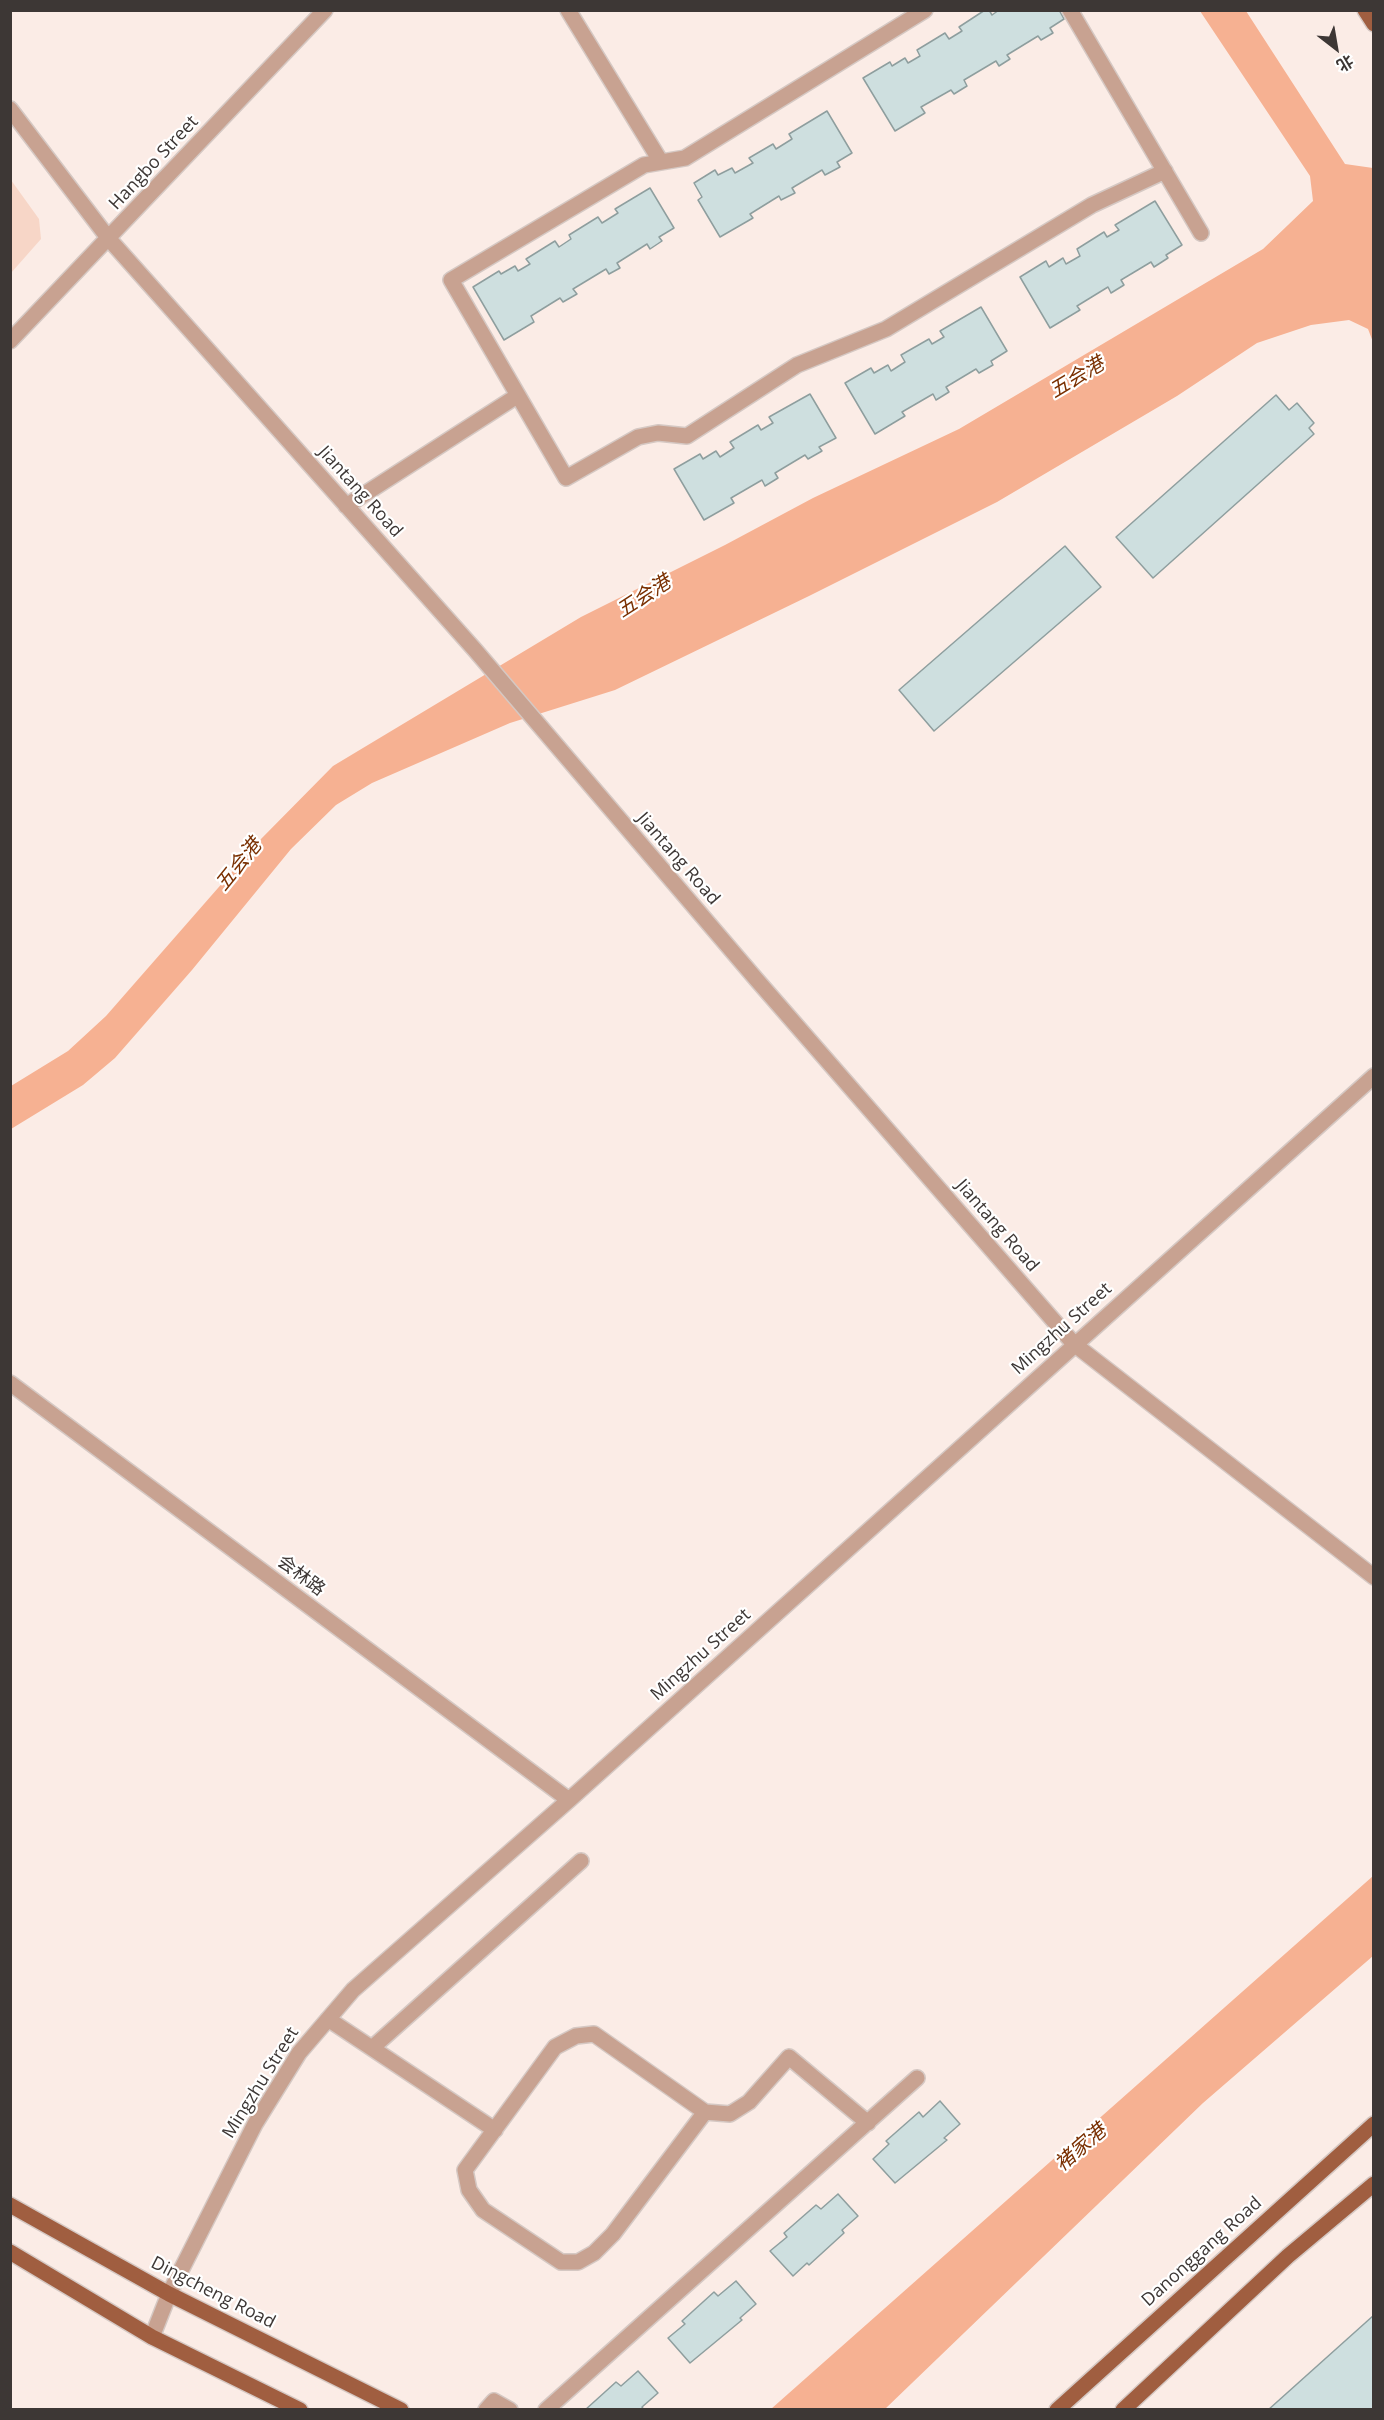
<!DOCTYPE html>
<meta charset="utf-8">
<style>
body{margin:0}
#map{position:relative;width:1384px;height:2420px;overflow:hidden;background:#fbece6;font-family:"Open Sans","Noto Sans SC",sans-serif}
canvas{display:block}
.frame{position:absolute;inset:0;border:12px solid #3d3735;pointer-events:none}
.north{position:absolute;left:1306px;top:18px;width:60px;height:60px;-webkit-text-stroke:4px #fff;paint-order:stroke;rotate:149deg;font-size:16px;font-weight:700;line-height:24px;text-align:center;color:#3d3735}
.north::after{content:'';display:block;margin:auto;width:21px;height:27px;background:#3d3735;clip-path:polygon(50% 0,100% 100%,50% 72%,0 100%)}
</style>
<div id="map">
<canvas width="1384" height="2420"></canvas>
<div class="frame"></div>
<div class="north">北</div>
</div>
<script>
const g = document.querySelector('canvas').getContext('2d');
g.lineJoin = 'round';
function fill(path, color) {
  g.fillStyle = color;
  g.fill(path, 'evenodd');
}
function poly(rows) {
  const path = new Path2D();
  for (const r of rows) {
    path.moveTo(r[0], r[1]);
    for (let i = 2; i < r.length; i += 2) path.lineTo(r[i], r[i + 1]);
  }
  return path;
}
function stroke(path, color, width, dash) {
  g.strokeStyle = color;
  g.lineWidth = width;
  g.lineCap = dash ? 'butt' : 'round';
  g.setLineDash(dash || []);
  g.stroke(path);
}
function label(font, color, halo, rows, align = 'center') {
  g.font = font + ' "Open Sans","Noto Sans SC",sans-serif';
  g.lineWidth = 4.5;
  g.setLineDash([]);
  g.textBaseline = 'middle';
  g.strokeStyle = halo;
  g.fillStyle = color;
  for (const [text, x, y, turn = 0] of rows) {
    g.save();
    g.translate(x, y);
    g.rotate((+turn || 0) * Math.PI / 180);
    g.textAlign = isNaN(turn) ? turn : align;
    if (halo) g.strokeText(text, 0, 0);
    g.fillText(text, 0, 0);
    g.restore();
  }
}
fill(poly([
 [11,180,39,219,41,239,11,273]
]), '#f7d6c7');
fill(poly([
 [1200,11,1246,11,1345,164,1373,168,1373,342,1368,329,1349,320,1311,325,1257,343,1177,396,997,502,809,596,615,690,510,723,372,783,336,805,291,849,192,970,115,1058,83,1085,11,1129,11,1086,68,1051,106,1016,260,840,333,766,581,617,725,545,813,498,959,429,1263,249,1313,201,1310,176],
 [1373,1876,1373,1956,1203,2103,885,2409,771,2409]
]), '#f6b192');
const building = poly([
 [985,10,989,10,992,15,999,10,1059,10,1064,19,1050,28,1053,33,1041,40,1038,36,1007,55,1010,59,999,66,996,61,964,80,967,86,954,94,951,90,921,107,925,113,895,131,863,78,890,62,892,66,905,58,908,63,920,56,917,50,945,33,949,39,962,31,959,27,985,10],
 [827,111,852,153,837,162,840,167,825,175,822,170,792,188,795,193,781,200,779,196,750,214,753,218,720,237,698,200,702,197,694,183,715,170,718,175,732,168,735,173,753,163,749,158,773,144,776,149,792,139,789,134,827,111],
 [650,188,674,228,659,237,662,241,650,249,647,244,617,263,620,268,609,274,606,269,573,289,577,294,563,302,560,298,531,316,534,322,504,340,473,287,499,271,501,274,515,266,518,271,530,264,526,259,555,241,559,247,571,239,569,235,598,217,602,223,618,213,615,209,650,188],
 [1155,201,1182,245,1166,255,1168,258,1154,267,1151,262,1121,280,1124,285,1111,293,1108,287,1077,306,1080,310,1050,328,1020,277,1046,261,1049,267,1063,258,1066,264,1080,256,1077,249,1104,232,1107,237,1119,230,1115,225,1155,201],
 [981,307,1007,351,991,361,993,365,979,373,976,369,946,387,949,392,936,400,933,394,902,412,905,416,875,434,845,383,871,368,874,373,888,365,891,371,905,362,901,355,929,339,932,344,944,337,940,331,981,307],
 [810,394,836,438,819,447,822,451,808,459,805,455,775,473,778,478,765,486,762,480,731,498,734,503,704,520,674,469,700,454,703,459,716,451,720,457,734,448,730,442,758,425,761,430,773,423,769,417,810,394],
 [1276,395,1289,410,1297,403,1314,423,1309,428,1314,434,1153,578,1116,537,1276,395],
 [1065,546,1101,587,934,731,899,690,1065,546],
 [940,2101,960,2124,944,2138,947,2140,895,2183,873,2159,889,2144,886,2141,919,2112,923,2117,940,2101],
 [838,2194,858,2216,842,2230,844,2233,809,2265,807,2263,793,2276,770,2251,787,2237,784,2233,816,2205,821,2209,838,2194],
 [736,2281,756,2304,740,2318,742,2320,690,2363,668,2338,685,2324,682,2321,714,2292,718,2296,736,2281],
 [1374,2315,1374,2410,1268,2410,1374,2315],
 [638,2371,658,2393,642,2407,644,2410,585,2410,616,2382,621,2386,638,2371]
]);
fill(building, '#cedfdf');
stroke(building, '#8e9e9e', 1.5);
const minor = poly([
 [568,10,661,162],
 [925,10,685,158,644,165,451,280,566,478,638,437,658,433,687,436,797,365,886,329,1092,205,1165,171],
 [1070,10,1201,233],
 [10,109,109,239,475,650,756,979,1074,1344,1374,1577],
 [10,341,325,10],
 [346,506,517,396],
 [10,1383,569,1800],
 [328,2019,495,2130],
 [372,2048,581,1861],
 [705,2112,613,2234,594,2253,578,2262,561,2262,483,2210,469,2190,465,2170,555,2047,576,2036,594,2034,705,2112,730,2114,749,2102,789,2057,868,2123],
 [152,2337,169,2294,255,2124,299,2053,353,1990,569,1800,1374,1076],
 [486,2410,494,2401,510,2410],
 [546,2410,917,2078]
]);
const major = poly([
 [1365,10,1374,24],
 [10,2205,169,2294,401,2410],
 [10,2252,152,2337,300,2410],
 [1057,2410,1374,2124],
 [1123,2410,1288,2256,1374,2184]
]);
stroke(minor, '#d5c8c3', 18);
stroke(major, '#d5c8c3', 18);
stroke(minor, '#c8a291', 15);
stroke(major, '#a05e40', 15);
label('18px', '#3d3735', '#fff', [
 ["Hangbo Street",154,163,-47],
 ["Jiantang Road",360,492,48],
 ["Jiantang Road",678,859,49],
 ["Jiantang Road",997,1226,49],
 ["Mingzhu Street",1062,1329,-42],
 ["会林路",301,1576,37],
 ["Mingzhu Street",701,1655,-42],
 ["Mingzhu Street",261,2083,-58],
 ["Danonggang Road",1202,2252,-42],
 ["Dingcheng Road",213,2293,27]
]);
label('italic 20px', '#7a3002', '#fff', [
 ["五会港",1077,378,-31],
 ["五会港",644,597,-33],
 ["五会港",239,865,-51],
 ["褚家港",1081,2148,-41]
]);
</script>
